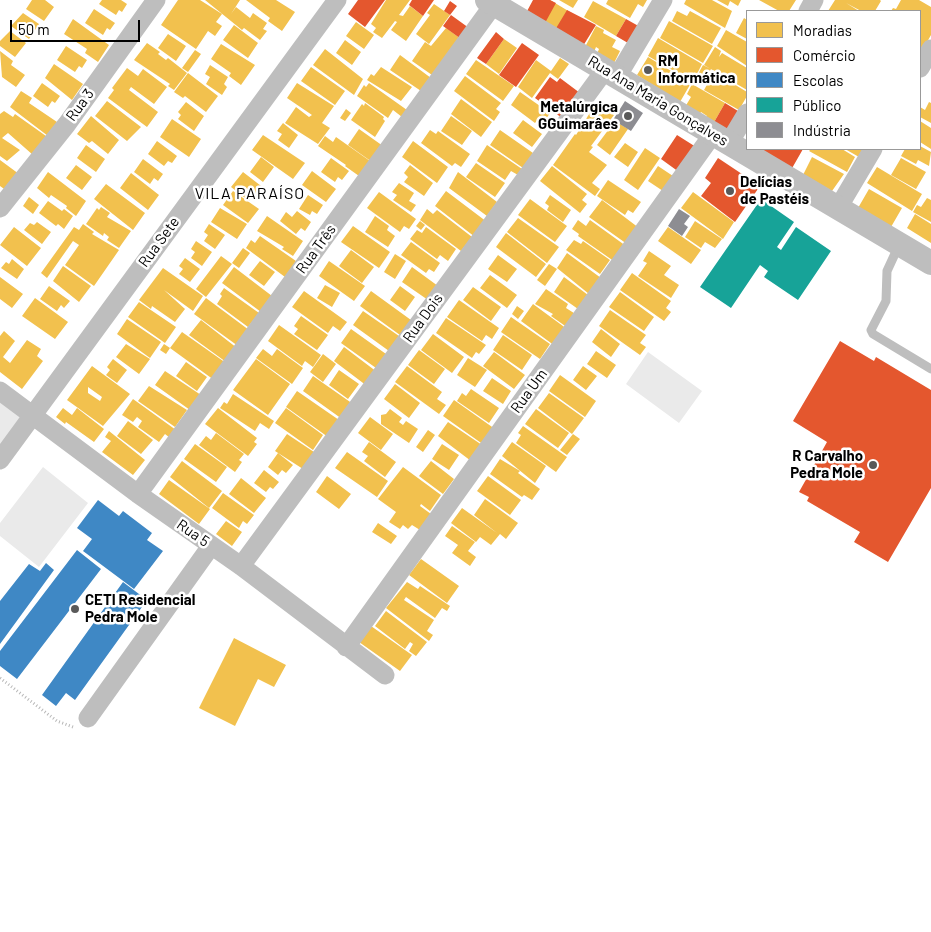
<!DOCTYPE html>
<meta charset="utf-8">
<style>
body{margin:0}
#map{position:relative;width:931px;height:932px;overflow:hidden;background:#fff;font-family:Barlow,sans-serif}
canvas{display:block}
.legend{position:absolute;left:746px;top:10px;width:175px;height:140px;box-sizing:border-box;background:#fff;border:1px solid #999;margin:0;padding:6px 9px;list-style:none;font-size:15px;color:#000}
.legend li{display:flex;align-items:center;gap:10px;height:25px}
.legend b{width:25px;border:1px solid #999}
.scale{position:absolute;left:10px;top:20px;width:130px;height:22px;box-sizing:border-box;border:2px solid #000;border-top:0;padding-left:6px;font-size:15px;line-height:18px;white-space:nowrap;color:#000;-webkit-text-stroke:4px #fff;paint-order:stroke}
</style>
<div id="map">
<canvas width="931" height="932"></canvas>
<ul class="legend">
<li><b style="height:14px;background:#f2c14e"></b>Moradias</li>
<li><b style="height:14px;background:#e4572e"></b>Comércio</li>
<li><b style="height:14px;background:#3f88c5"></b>Escolas</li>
<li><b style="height:14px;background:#17a398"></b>Público</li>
<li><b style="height:14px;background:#8d8d92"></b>Indústria</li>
</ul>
<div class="scale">50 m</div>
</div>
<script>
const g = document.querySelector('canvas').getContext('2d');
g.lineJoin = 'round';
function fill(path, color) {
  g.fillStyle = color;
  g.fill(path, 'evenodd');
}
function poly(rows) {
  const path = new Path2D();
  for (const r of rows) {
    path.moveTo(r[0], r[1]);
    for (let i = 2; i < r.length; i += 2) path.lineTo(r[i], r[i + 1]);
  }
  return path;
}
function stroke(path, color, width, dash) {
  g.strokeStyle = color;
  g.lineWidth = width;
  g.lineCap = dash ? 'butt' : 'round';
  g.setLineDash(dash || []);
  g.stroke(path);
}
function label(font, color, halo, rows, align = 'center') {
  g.font = font + ' Barlow,sans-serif';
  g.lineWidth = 5;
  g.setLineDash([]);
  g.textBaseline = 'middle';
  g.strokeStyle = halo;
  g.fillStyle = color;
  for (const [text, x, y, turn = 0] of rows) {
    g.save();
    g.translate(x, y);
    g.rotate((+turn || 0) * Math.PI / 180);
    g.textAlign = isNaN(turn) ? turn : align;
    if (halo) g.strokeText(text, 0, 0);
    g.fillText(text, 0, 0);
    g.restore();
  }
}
fill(poly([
 [648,352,702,391,679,423,626,384],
 [0,399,23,417,0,448],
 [43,467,88,503,39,567,0,536,0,523]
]), '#eaeaea');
fill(poly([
 [32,0,45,0,54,7,44,21,26,9],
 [102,0,121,0,127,4,122,12,119,10,116,15,99,4],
 [178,0,200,0,222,14,216,22,222,26,215,36,208,31,196,49,161,25],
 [205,0,240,0,231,14,236,7,250,18,253,13,267,23,263,29,267,31,260,40,244,28,242,30],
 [246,0,276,0,295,12,282,31,268,21,270,18],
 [386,0,410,0,399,15,403,16,410,6,423,16,406,41,391,30,397,22,395,21,382,38,373,32,376,28,371,24],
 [544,0,550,0,580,18,568,38,534,18],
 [559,0,578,0,573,8],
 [608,0,647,0,643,7,638,4,630,18,606,4],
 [686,0,712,0,732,11,725,28,684,4],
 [717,0,741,0,738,6,730,1,728,6],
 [759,0,796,0,789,11,779,11],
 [835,0,880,0,881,1,875,11,861,11,846,3,859,11,828,11],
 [901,0,919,0,931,7,931,35,923,49,920,48,920,11,891,11,893,8,896,9],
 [593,1,626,19,616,36,584,17],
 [434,4,450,15,429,44,416,34,430,15,427,13],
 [94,9,115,23,110,30,107,28,103,35,85,23],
 [677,11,687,16,690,11,721,28,712,44,672,21],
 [23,13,39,24,29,39,11,26],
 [744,18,747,20,747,39,736,33],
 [73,19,109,45,98,62,85,53,87,49,64,34],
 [669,21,713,46,703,63,660,38],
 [356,22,374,35,364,49,346,36],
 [234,25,258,43,248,58,223,40],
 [596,26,604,30,603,33,616,40,612,47,620,51,614,63,597,54,599,49,596,47,594,52,585,47],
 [446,28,461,39,432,75,412,61,425,42,431,46],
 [726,30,747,42,747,66,717,46],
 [10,31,26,43,15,57,0,46,0,41],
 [168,34,186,46,176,61,158,48],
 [658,38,702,64,693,82,648,56],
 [504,39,517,48,499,74,486,64],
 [345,40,361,52,352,65,336,53],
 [147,43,160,52,158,54,166,60,168,58,187,73,174,90,168,86,170,84,134,60],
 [221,44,255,65,241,85,229,76,231,73,211,59],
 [66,46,87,60,82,68,79,66,75,72,57,60],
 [715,47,721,51,719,57,722,53,747,68,747,90,704,65],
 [325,49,363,79,354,95,313,65],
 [195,50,201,54,188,72,182,68],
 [0,51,13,61,11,65,25,75,16,87,2,77],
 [400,55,431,78,421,91,390,70],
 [648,57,691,83,680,102,637,75],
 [560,58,569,64,558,79,550,73,532,98,518,87,536,60,551,71],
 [476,60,514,86,503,101,466,74],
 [54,64,83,84,72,100,45,78],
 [210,65,228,77,224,84,227,87,222,95,206,84,210,77,205,74],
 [703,65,711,69,705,80,697,76],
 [311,67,345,91,335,105,301,81],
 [381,67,412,87,401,101,367,80,371,74,374,76],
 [127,68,138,76,143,69,167,87,154,104,131,87,129,90,158,112,147,127,108,98,114,90,112,88],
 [714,72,747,92,747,96,739,110,704,90],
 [188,73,218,96,206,112,185,96,183,98,174,92],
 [465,76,501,103,496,109,500,112,494,121,454,91],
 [42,83,60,96,55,103,52,101,48,107,33,96],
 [297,83,334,106,322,123,330,128,318,144,285,123,296,107,309,117,312,115,287,98],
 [369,83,407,110,402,117,393,110,388,118,357,96,364,85,366,87],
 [692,84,725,103,713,124,705,120,707,116,701,112,699,115,685,107,691,97,687,94],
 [21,91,32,98,29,103,57,122,48,136,10,107],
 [520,92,550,113,544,122,539,118,535,123,511,105],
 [461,99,492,122,481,137,451,114],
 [107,101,141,127,127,141,95,116],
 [186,102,204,116,194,131,178,119,181,115,178,112],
 [929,102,931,103,931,123,920,117,920,107,925,110],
 [365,103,384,117,383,119,385,121,375,137,351,120,362,104,364,106],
 [596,103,614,115,591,146,593,147,589,152,607,165,592,183,600,189,595,196,553,165,575,134,576,135],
 [346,109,351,113,345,121,340,118],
 [4,111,13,117,15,114,46,136,33,155,8,133,2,138,20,150,7,161,0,156,0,114],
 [91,116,119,140,108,154,92,141,89,143,77,134],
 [451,116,472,131,462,145,441,131],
 [172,119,201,139,189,157,160,137],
 [523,120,542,134,532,147,513,133],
 [615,121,628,129,610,155,597,145],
 [920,121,931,128,931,149,920,142],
 [283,123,298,135,289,148,278,140,282,134,277,131],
 [359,129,383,146,372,162,348,145],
 [430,130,436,134,438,131,470,154,461,167,455,163,452,166,421,143],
 [500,130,533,153,523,168,490,145],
 [263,135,305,163,293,179,252,150],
 [325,136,333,142,336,137,370,161,359,176,345,166,346,165,318,146],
 [157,141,177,156,172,163,168,161,164,166,148,154],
 [413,141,448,167,437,183,402,157],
 [625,143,638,152,628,167,614,157],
 [86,145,105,159,96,172,77,158],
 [487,145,522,169,518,175,511,171,505,180,477,161],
 [920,146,931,152,929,166,918,160,916,164,901,156,905,149,920,149],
 [645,148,660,158,638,190,624,180],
 [811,149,842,149,855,157,847,172,809,151],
 [845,149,863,149,859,157],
 [261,157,274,167,263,182,250,172],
 [812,157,844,174,832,191,803,175],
 [331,158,349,171,342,180,338,177,335,182,321,172],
 [901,158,926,172,916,189,891,175],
 [143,159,163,174,158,181,154,178,150,184,134,172],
 [0,160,19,174,7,191,0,186],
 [476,163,505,183,495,197,466,177],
 [76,165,92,177,82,190,66,178],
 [410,165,433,183,424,196,404,182,408,177,404,173],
 [552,166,587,194,582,200,587,204,580,213,540,181],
 [658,166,673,176,663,191,648,181],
 [877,167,922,194,912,211,867,183],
 [312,171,336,189,326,202,302,185],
 [48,172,86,201,76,216,66,208,67,206,51,195,49,198,37,188],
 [243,172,265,189,256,201,251,198,249,201,231,187],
 [458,172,497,202,487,216,449,188],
 [131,173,159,195,148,210,120,188],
 [608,180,641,202,633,213,628,210,625,215,597,196],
 [399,183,414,193,409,201,416,205,411,212,393,200,397,195,392,192],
 [106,184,145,213,133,230,94,199],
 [869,189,902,208,891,227,858,208],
 [233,191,259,209,248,223,223,205],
 [446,191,487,222,475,237,435,206],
 [379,192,416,219,409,229,404,226,400,232,367,208],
 [693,192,734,222,723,239,681,208],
 [308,195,323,205,317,214,312,211,310,215,299,209],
 [550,195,571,210,563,222,547,210,549,206,545,203],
 [29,197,39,205,33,214,23,206],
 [927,198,931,200,931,222,913,212,917,205,921,207],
 [530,199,567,226,555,242,518,215],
 [602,200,639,228,627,244,589,217],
 [48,201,62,211,64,209,73,216,64,229,58,224,56,226,39,213],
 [101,207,110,213,107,217,131,231,119,248,107,240,109,237,104,233,103,236,86,224,97,208,99,210],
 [220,208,247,224,237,239,211,222],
 [427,209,433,214,437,210,472,237,461,251,420,220],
 [297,211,311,222,305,231,301,228,296,234,280,221,286,212,292,217],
 [915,214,931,224,931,243,907,228],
 [267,216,303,241,293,256,282,249,284,247,257,231],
 [375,216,389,226,387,230,395,236,388,247,365,232],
 [518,218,559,247,547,263,507,232],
 [578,220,586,226,590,220,626,246,615,262,578,236,579,234,572,229],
 [420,221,425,225,421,230,416,226],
 [695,221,722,239,715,248,705,242,701,248,685,237],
 [37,222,51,232,42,244,24,230,30,223,34,225],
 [83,224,94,232,92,234,119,250,94,286,65,265,79,245,73,241,47,278,41,273,74,227,79,230],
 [209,224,225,235,215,249,204,241,208,235,204,232],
 [353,226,390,252,379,268,341,242],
 [14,227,41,248,27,266,0,245],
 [426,227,456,249,448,261,440,255,437,259,410,239,417,230,422,233],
 [668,227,701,250,691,264,658,241],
 [506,233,546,264,536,277,496,247],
 [260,236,296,261,285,277,246,248,251,240,255,243],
 [574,240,581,244,583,241,610,260,600,274,566,250],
 [196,241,212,252,202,266,191,258,195,252,191,249],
 [411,242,440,263,434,272,429,269,426,273,401,255],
 [243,248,250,253,239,268,232,263],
 [351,250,374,267,362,283,339,266],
 [649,251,671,266,664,275,679,285,671,298,638,276,647,263,643,261],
 [567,253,601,278,589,294,557,268],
 [395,254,406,261,395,279,384,272],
 [498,255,517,269,507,282,488,269],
 [221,256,232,264,206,297,196,289],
 [185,258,200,269,190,282,179,274,183,269,179,266],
 [12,259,24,269,17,279,1,268,6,262,9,264],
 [260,261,275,272,264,286,249,275],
 [329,261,365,286,354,301,319,276],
 [549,264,557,269,545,286,537,280],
 [63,266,91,286,79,302,53,281],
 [234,267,272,296,261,312,222,283],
 [412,267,438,286,428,300,402,282],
 [163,268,203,296,193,311,164,290,185,309,175,322,152,306,151,309,139,300],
 [632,273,671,301,666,308,671,312,664,321,620,290],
 [490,275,517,295,507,308,480,288],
 [0,277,23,294,12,308,0,299],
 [564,277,588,295,578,309,554,292],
 [325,285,340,293,332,307,317,298],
 [49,286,70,301,64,308,61,305,57,311,40,299],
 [400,286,415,297,405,311,390,300],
 [473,287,501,307,491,321,463,300],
 [224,288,259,313,248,327,217,304,222,296,220,294],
 [546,289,568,304,566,308,577,315,568,328,551,316,553,314,535,304],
 [304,291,347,322,340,331,333,326,328,333,292,307],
 [371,291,411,320,400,335,360,306],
 [620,292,654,317,644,331,609,307],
 [35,298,68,322,55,339,22,316],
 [206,298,249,330,238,346,194,314],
 [459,300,499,328,492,339,486,335,482,341,447,317],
 [139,302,176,327,165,343,128,317],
 [533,304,567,329,555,346,521,321],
 [517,306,524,311,518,319,512,314],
 [610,310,646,335,640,343,646,347,640,355,599,326],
 [363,311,399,336,389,351,353,325],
 [301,316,328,335,317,350,294,334,298,329,294,326],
 [511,317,550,344,540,359,501,332],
 [446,318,486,345,479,354,476,352,472,358,436,333],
 [127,319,161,342,150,358,117,334],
 [201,320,237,348,226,362,189,335],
 [279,325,321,355,313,367,305,361,302,366,268,341],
 [351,329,386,354,376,368,341,343],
 [601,329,620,344,611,357,592,342],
 [4,331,15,341,3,357,10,363,27,340,41,349,37,356,43,361,22,389,0,372,0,336],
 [182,332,226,363,214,380,170,348],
 [433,334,464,357,452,373,421,350],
 [503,335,532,355,522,370,493,350],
 [126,344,150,359,139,374,116,357],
 [164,344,170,348,166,354,160,350],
 [344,347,377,372,367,386,334,361],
 [263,349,272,356,277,349,303,368,292,384,256,358],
 [419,350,445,369,434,384,408,365],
 [596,351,616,365,607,378,587,364],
 [494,352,525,375,514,389,483,366],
 [323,354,336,364,323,382,310,372],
 [468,358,487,370,475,387,457,375],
 [113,359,127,370,117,383,106,375,110,370,107,367],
 [256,359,290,384,268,415,233,390],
 [186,362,207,377,197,391,176,376],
 [92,366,130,394,103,426,67,400],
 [88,387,102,397,100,401,88,393],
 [407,366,442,392,437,399,446,405,439,414,395,382],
 [583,366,597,376,586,390,573,380],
 [339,370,359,384,348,399,329,385],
 [165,371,201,395,190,410,155,385],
 [560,375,596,401,585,417,549,391],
 [313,376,353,404,342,419,303,391],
 [492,378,511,391,503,404,483,391],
 [395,384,420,403,409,418,384,399],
 [149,386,187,410,175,427,138,401],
 [471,389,499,408,489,423,457,401,462,393,466,396],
 [297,391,339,420,328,437,286,407],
 [549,393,584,418,572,434,538,408],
 [233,394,274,421,269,429,260,423,255,431,220,408,224,402,227,404],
 [133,399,176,430,170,438,165,434,159,442,138,427,142,421,137,417,133,422,122,415],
 [454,400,495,429,484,445,443,416],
 [63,408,72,415,77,408,104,429,94,442,66,422,65,424,56,417],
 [218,408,257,438,254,442,257,444,248,456,205,424],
 [286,408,323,435,313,450,275,423],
 [390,409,402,418,399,422,403,425,406,421,418,429,409,443,381,424,381,415,386,414],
 [536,409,569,433,558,448,525,424],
 [370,417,393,434,381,450,358,433],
 [128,421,153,440,141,454,117,436],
 [448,422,482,445,471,461,438,436],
 [523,426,567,457,556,472,516,443,521,435,518,433],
 [428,430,435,435,423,452,416,447],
 [109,431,145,460,133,475,102,452,111,441,105,437],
 [216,433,244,454,239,460,242,462,235,472,199,445,206,436,211,440],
 [287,434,314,452,303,469,275,451],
 [573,434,580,439,567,455,560,450],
 [369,442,396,462,385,477,364,461,368,456,362,452],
 [512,442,546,466,535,483,502,456],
 [195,444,227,467,216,482,184,459],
 [442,444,459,455,449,470,432,459],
 [347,452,388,481,377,497,335,468],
 [278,453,293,465,286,473,282,470,278,475,268,467],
 [500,459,520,471,518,473,540,489,532,500,524,495,522,497,490,474],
 [182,461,222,491,209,508,170,477],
 [431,461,454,479,443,494,419,476],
 [403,467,441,495,430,511,421,504,420,506,431,514,420,530,412,525,408,529,403,525,400,529,389,522,396,512,378,499],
 [264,470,279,482,273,489,270,487,266,492,254,483],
 [327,476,351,494,339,509,316,492],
 [488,476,521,500,510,515,477,491],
 [241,478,266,498,254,513,229,494],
 [169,480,210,509,199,524,159,494],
 [223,493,254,515,247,524,243,521,239,528,212,508],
 [485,499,518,523,506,539,500,534,491,545,480,537,476,542,451,523,462,508,497,533,474,515],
 [226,521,242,532,232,546,216,534],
 [378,523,397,536,391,544,372,532],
 [452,526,475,542,468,551,476,557,470,566,452,553,458,545,445,536],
 [421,559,459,586,447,603,409,575],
 [407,582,418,589,420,586,450,606,447,611,442,608,435,618,406,597,404,600,434,620,427,631,433,635,429,641,386,608],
 [386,611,427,642,416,656,409,651,413,644,410,642,405,649,375,626],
 [371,626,412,655,400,671,359,642],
 [234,638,286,665,274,687,258,679,235,726,199,708]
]), '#f2c14e');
fill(poly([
 [358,0,385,0,365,27,348,14],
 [412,0,434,0,423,16,409,5],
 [533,0,550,0,556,3,545,23,526,13],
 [450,1,457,6,450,15,444,11],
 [567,10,596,25,583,46,555,30],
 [451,15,469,28,461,39,443,26],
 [626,19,642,28,633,46,616,36],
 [496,32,504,39,486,64,477,58],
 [522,43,539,55,516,87,499,75],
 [550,77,557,82,560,78,580,93,562,118,535,98],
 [725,103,738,111,726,132,713,124],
 [677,135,696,147,679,172,661,159],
 [755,149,803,149,791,170],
 [718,158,760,186,735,222,701,196,711,183,705,178],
 [840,341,874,361,876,357,931,390,931,488,888,562,854,542,860,532,807,501,809,497,799,492,827,442,793,421]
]), '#e4572e');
fill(poly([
 [98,500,119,516,123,511,152,533,147,540,163,551,134,589,83,551,92,539,77,528],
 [77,550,101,569,17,679,0,666,0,651],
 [46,563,54,570,0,644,0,601,29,564,40,571],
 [123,582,147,600,75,700,66,693,56,706,42,695]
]), '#3f88c5');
fill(poly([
 [761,199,794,222,777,247,781,250,796,227,831,251,798,300,764,277,768,271,760,265,731,308,700,287]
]), '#17a398');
fill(poly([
 [625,101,643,113,631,131,613,120],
 [679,209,690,216,684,224,688,227,682,236,668,226]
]), '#8d8d92');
stroke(poly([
 [0,678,57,721,73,727]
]), '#b8b8b8', 3, [1, 2.5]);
stroke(poly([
 [899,245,887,271,886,301,871,330,873,334,931,369]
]), '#bebebe', 9);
stroke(poly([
 [808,11,814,0],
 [920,68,931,49],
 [617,77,663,0],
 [729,143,747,113],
 [0,208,67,124,156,0],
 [838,208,873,149],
 [0,391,138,494,241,566,385,675],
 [0,460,337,0],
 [138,494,494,4],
 [241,566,605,70],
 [346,647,713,134],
 [88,718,211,546]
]), '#bebebe', 19);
stroke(poly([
 [487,0,931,263]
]), '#bebebe', 24);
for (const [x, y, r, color] of [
 [648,70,5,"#595959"],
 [628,116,5,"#595959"],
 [730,191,5,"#595959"],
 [873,465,5,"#595959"],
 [75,609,5,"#595959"]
]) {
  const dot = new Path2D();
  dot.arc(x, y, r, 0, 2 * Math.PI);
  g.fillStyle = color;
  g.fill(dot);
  stroke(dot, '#fff', 2);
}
label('bold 15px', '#000', '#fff', [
 ["RM",658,61],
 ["Informática",658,78],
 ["Metalúrgica",618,107,"right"],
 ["GGuimarâes",618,124,"right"],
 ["Delícias",740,182],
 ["de Pastéis",740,199],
 ["R Carvalho",863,456,"right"],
 ["Pedra Mole",863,473,"right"],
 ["CETI Residencial",85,600],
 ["Pedra Mole",85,617]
], 'left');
label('15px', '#000', '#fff', [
 ["Rua Ana Maria Gonçalves",658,101,31],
 ["Rua 3",80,105,-54],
 ["Rua Sete",159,242,-54],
 ["Rua Três",316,249,-54],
 ["Rua Dois",423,318,-54],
 ["Rua Um",529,391,-54],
 ["Rua 5",193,533,35]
]);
g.letterSpacing = '1px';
label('16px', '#000', '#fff', [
 ["VILA PARAÍSO",250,194]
]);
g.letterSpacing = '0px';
</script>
